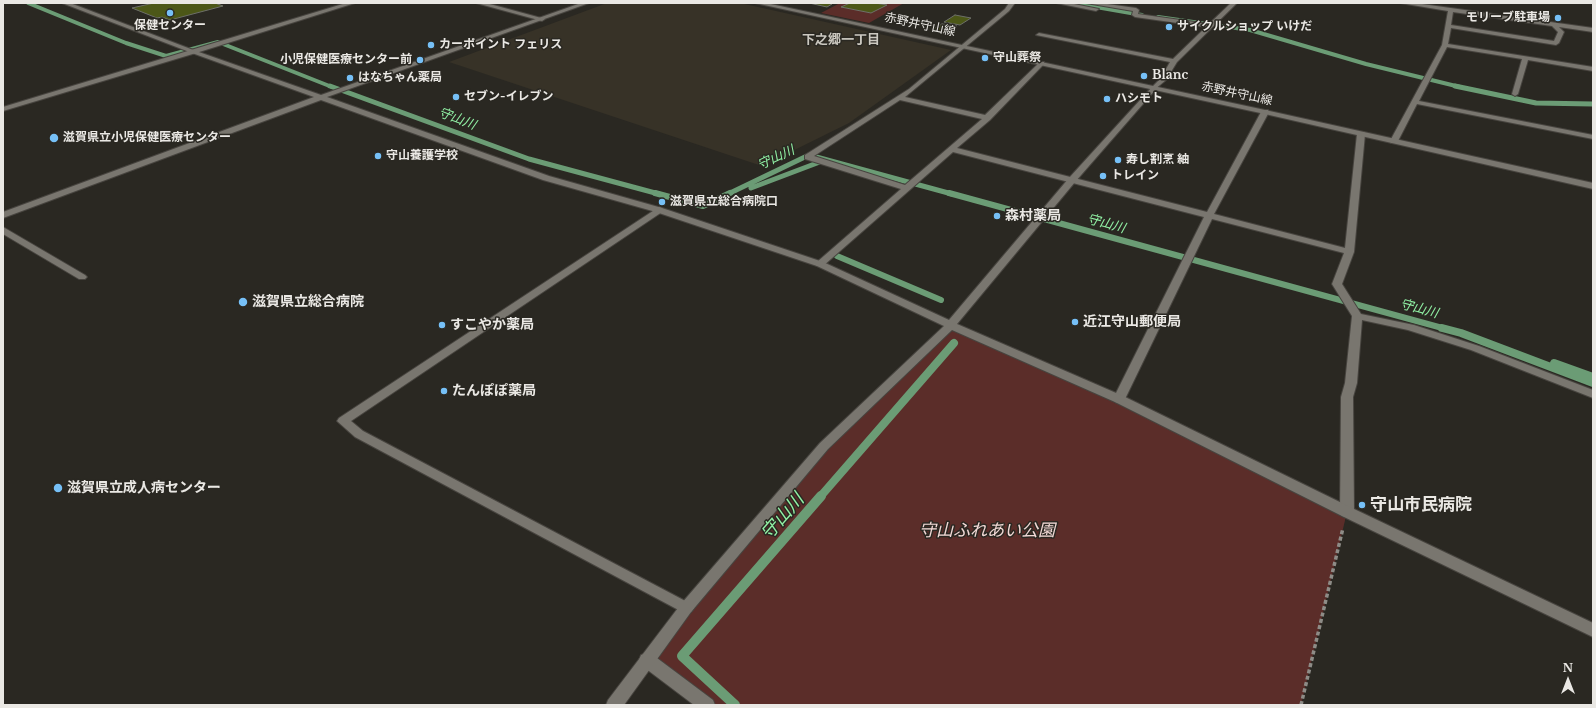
<!DOCTYPE html>
<meta charset="utf-8">
<style>
body{margin:0}
#map{position:relative;width:1596px;height:708px;overflow:hidden;background:#2a2822;font-family:"Libre Baskerville",serif}
canvas{display:block}
.frame{position:absolute;inset:0;border:4px solid #eae8e4;pointer-events:none}
.north{position:absolute;left:1548px;top:660px;width:40px;height:40px;-webkit-text-stroke:3px #2a2822;paint-order:stroke;rotate:0deg;font-size:11px;font-weight:700;line-height:16px;text-align:center;color:#eae8e4}
.north::after{content:'';display:block;margin:auto;width:14px;height:18px;background:#eae8e4;clip-path:polygon(50% 0,100% 100%,50% 72%,0 100%)}
</style>
<div id="map">
<canvas width="1596" height="708"></canvas>
<div class="frame"></div>
<div class="north">N</div>
</div>
<script>
const g = document.querySelector('canvas').getContext('2d');
g.lineJoin = 'round';
function fill(path, color) {
  g.fillStyle = color;
  g.fill(path, 'evenodd');
}
function poly(rows) {
  const path = new Path2D();
  for (const r of rows) {
    path.moveTo(r[0], r[1]);
    for (let i = 2; i < r.length; i += 2) path.lineTo(r[i], r[i + 1]);
  }
  return path;
}
function stroke(path, color, width, dash) {
  g.strokeStyle = color;
  g.lineWidth = width;
  g.lineCap = dash ? 'butt' : 'round';
  g.setLineDash(dash || []);
  g.stroke(path);
}
function label(font, color, halo, rows, align = 'center') {
  g.font = font + ' "Libre Baskerville","Noto Sans JP",serif';
  g.lineWidth = 3;
  g.setLineDash([]);
  g.textBaseline = 'middle';
  g.strokeStyle = halo;
  g.fillStyle = color;
  for (const [text, x, y, turn = 0] of rows) {
    g.save();
    g.translate(x, y);
    g.rotate((+turn || 0) * Math.PI / 180);
    g.textAlign = isNaN(turn) ? turn : align;
    if (halo) g.strokeText(text, 0, 0);
    g.fillText(text, 0, 0);
    g.restore();
  }
}
fill(poly([
 [607,3,740,3,951,50,849,123,762,166,449,62]
]), '#373227');
fill(poly([
 [840,3,904,3,869,23,821,13],
 [951,325,1119,399,1347,512,1301,705,696,705,647,660,824,446]
]), '#5b2d29');
stroke(poly([
 [28,3,126,43,166,56,218,42,332,87],
 [1073,3,1142,15],
 [1158,17,1250,30,1366,64,1460,87]
]), '#6b9c75', 4);
stroke(poly([
 [330,86,529,159,659,194],
 [1455,86,1536,103,1593,104],
 [751,188,825,160],
 [728,194,809,155,952,194]
]), '#6b9c75', 5);
stroke(poly([
 [655,193,703,206,730,193],
 [949,193,1446,329],
 [837,256,941,300]
]), '#6b9c75', 6);
stroke(poly([
 [1442,328,1461,333,1593,383],
 [1554,363,1593,377],
 [820,497,954,343]
]), '#6b9c75', 8);
stroke(poly([
 [735,705,682,656,821,496]
]), '#6b9c75', 10);
const building = poly([
 [154,3,215,3,223,6,170,20,162,17,157,18,132,8,154,3],
 [809,3,826,3,832,4,827,7,809,3],
 [850,3,875,3,887,5,871,13,841,7,850,3],
 [955,15,971,18,960,25,944,22,955,15],
 [942,24,957,26,946,33,931,30,942,24]
]);
fill(building, '#4c5717');
stroke(building, '#6d6f68', 1);
const minor = poly([
 [346,3,355,3,196,53,3,111,3,107,346,3],
 [476,3,486,3,545,19,542,21,476,3],
 [1009,3,1015,3,1009,11,905,97,985,115,1040,62,1044,62,1044,64,990,120,957,148,1207,212,1261,112,1265,110,1268,110,1269,112,1214,214,1345,248,1357,134,1361,132,1364,132,1365,134,1354,252,1342,284,1361,314,1414,325,1479,346,1593,390,1593,398,1471,350,1408,330,1362,320,1357,383,1353,397,1354,512,1352,516,1347,517,1342,516,1340,512,1341,397,1345,383,1352,316,1332,284,1344,253,1212,219,1125,399,1123,402,1119,403,1115,402,1113,399,1204,217,953,152,823,266,817,266,815,264,817,262,901,189,805,159,805,155,909,89,1005,9,1009,3],
 [900,100,982,119,905,185,814,156,900,100],
 [1056,3,1069,3,1099,9,1096,11,1056,3],
 [1086,3,1100,3,1136,8,1139,10,1138,14,1209,24,1231,3,1237,3,1177,62,1166,80,1154,90,1151,88,1161,78,1170,62,1036,35,1039,33,1173,59,1206,27,1135,17,1132,15,1133,11,1086,3],
 [1400,3,1415,3,1593,28,1593,32,1559,27,1564,32,1559,43,1556,45,1451,28,1448,44,1593,67,1593,71,1528,60,1518,94,1515,96,1512,94,1522,59,1447,47,1419,101,1593,135,1593,139,1417,104,1398,141,1394,143,1391,143,1390,141,1442,45,1448,11,1400,3],
 [1453,12,1552,26,1558,32,1554,41,1451,25,1453,12],
 [659,207,662,208,663,210,662,212,351,421,363,431,691,604,694,608,691,612,686,614,355,437,337,421,339,418,659,207],
 [3,227,85,275,87,277,85,279,79,279,3,234,3,227],
 [647,653,653,655,713,700,715,705,694,705,641,665,639,660,641,655,647,653]
]);
const tertiary = poly([
 [62,3,70,3,196,51,321,95,581,3,589,3,327,97,549,176,662,208,823,262,949,320,1069,178,1152,87,1156,87,1156,89,1075,182,957,324,1123,396,1352,508,1593,623,1593,637,1342,516,1115,402,952,330,828,449,691,612,624,705,606,705,608,700,681,604,820,443,944,326,817,266,656,212,543,180,321,100,3,218,3,212,314,97,192,53,62,3]
]);
const secondary = poly([
 [755,3,766,3,1265,110,1593,183,1593,189,1265,114,755,3]
]);
stroke(minor, '#47443f', 2);
stroke(tertiary, '#47443f', 2);
stroke(secondary, '#47443f', 2);
stroke(poly([
 [1301,705,1343,528]
]), '#8e8c87', 3.5, [4, 2.5]);
fill(minor, '#79766f');
fill(tertiary, '#79766f');
fill(secondary, '#79766f');
for (const [x, y, r, color] of [
 [170,13,4,"#76c0f7"],
 [1558,18,4,"#76c0f7"],
 [1169,27,4,"#76c0f7"],
 [431,45,4,"#76c0f7"],
 [985,58,4,"#76c0f7"],
 [420,60,4,"#76c0f7"],
 [1144,76,4,"#76c0f7"],
 [350,78,4,"#76c0f7"],
 [456,97,4,"#76c0f7"],
 [1107,99,4,"#76c0f7"],
 [54,138,5,"#76c0f7"],
 [378,156,4,"#76c0f7"],
 [1118,160,4,"#76c0f7"],
 [1103,176,4,"#76c0f7"],
 [662,202,4,"#76c0f7"],
 [997,216,4,"#76c0f7"],
 [243,302,5,"#76c0f7"],
 [1075,322,4,"#76c0f7"],
 [442,325,4,"#76c0f7"],
 [444,391,4,"#76c0f7"],
 [58,488,5,"#76c0f7"],
 [1362,505,4,"#76c0f7"]
]) {
  const dot = new Path2D();
  dot.arc(x, y, r, 0, 2 * Math.PI);
  g.fillStyle = color;
  g.fill(dot);
  stroke(dot, '#2a2822', 1.5);
}
label('bold 12px', '#eae8e4', '#2a2822', [
 ["モリーブ駐車場",1550,18,"right"],
 ["保健センター",170,26,"center"],
 ["サイクルショップ いけだ",1177,27],
 ["カーポイント フェリス",439,45],
 ["守山葬祭",993,58],
 ["小児保健医療センター前",412,60,"right"],
 ["Blanc",1152,76],
 ["はなちゃん薬局",358,78],
 ["セブン-イレブン",464,97],
 ["ハシモト",1115,99],
 ["滋賀県立小児保健医療センター",63,138],
 ["守山養護学校",386,156],
 ["寿し割烹 紬",1126,160],
 ["トレイン",1111,176],
 ["滋賀県立総合病院口",670,202]
], 'left');
label('12px', '#eae8e4', '#2a2822', [
 ["赤野井守山線",920,25,12],
 ["赤野井守山線",1237,94,12]
]);
label('bold 13px', '#cbc8c0', '#2a2822', [
 ["下之郷一丁目",841,40]
]);
label('italic 13px', '#92f3a6', '#2a2822', [
 ["守山川",457,119,21],
 ["守山川",776,158,-25],
 ["守山川",1106,224,15],
 ["守山川",1419,309,15]
]);
label('bold 14px', '#eae8e4', '#2a2822', [
 ["森村薬局",1005,216],
 ["滋賀県立総合病院",252,302],
 ["近江守山郵便局",1083,322],
 ["すこやか薬局",450,325],
 ["たんぽぽ薬局",452,391],
 ["滋賀県立成人病センター",67,488]
], 'left');
label('bold 17px', '#eae8e4', '#2a2822', [
 ["守山市民病院",1370,505]
], 'left');
label('italic 17px', '#f2d9d6', '#2a2822', [
 ["守山ふれあい公園",987,531]
]);
label('italic 18px', '#92f3a6', '#2a2822', [
 ["守山川",783,517,-49]
]);
</script>
